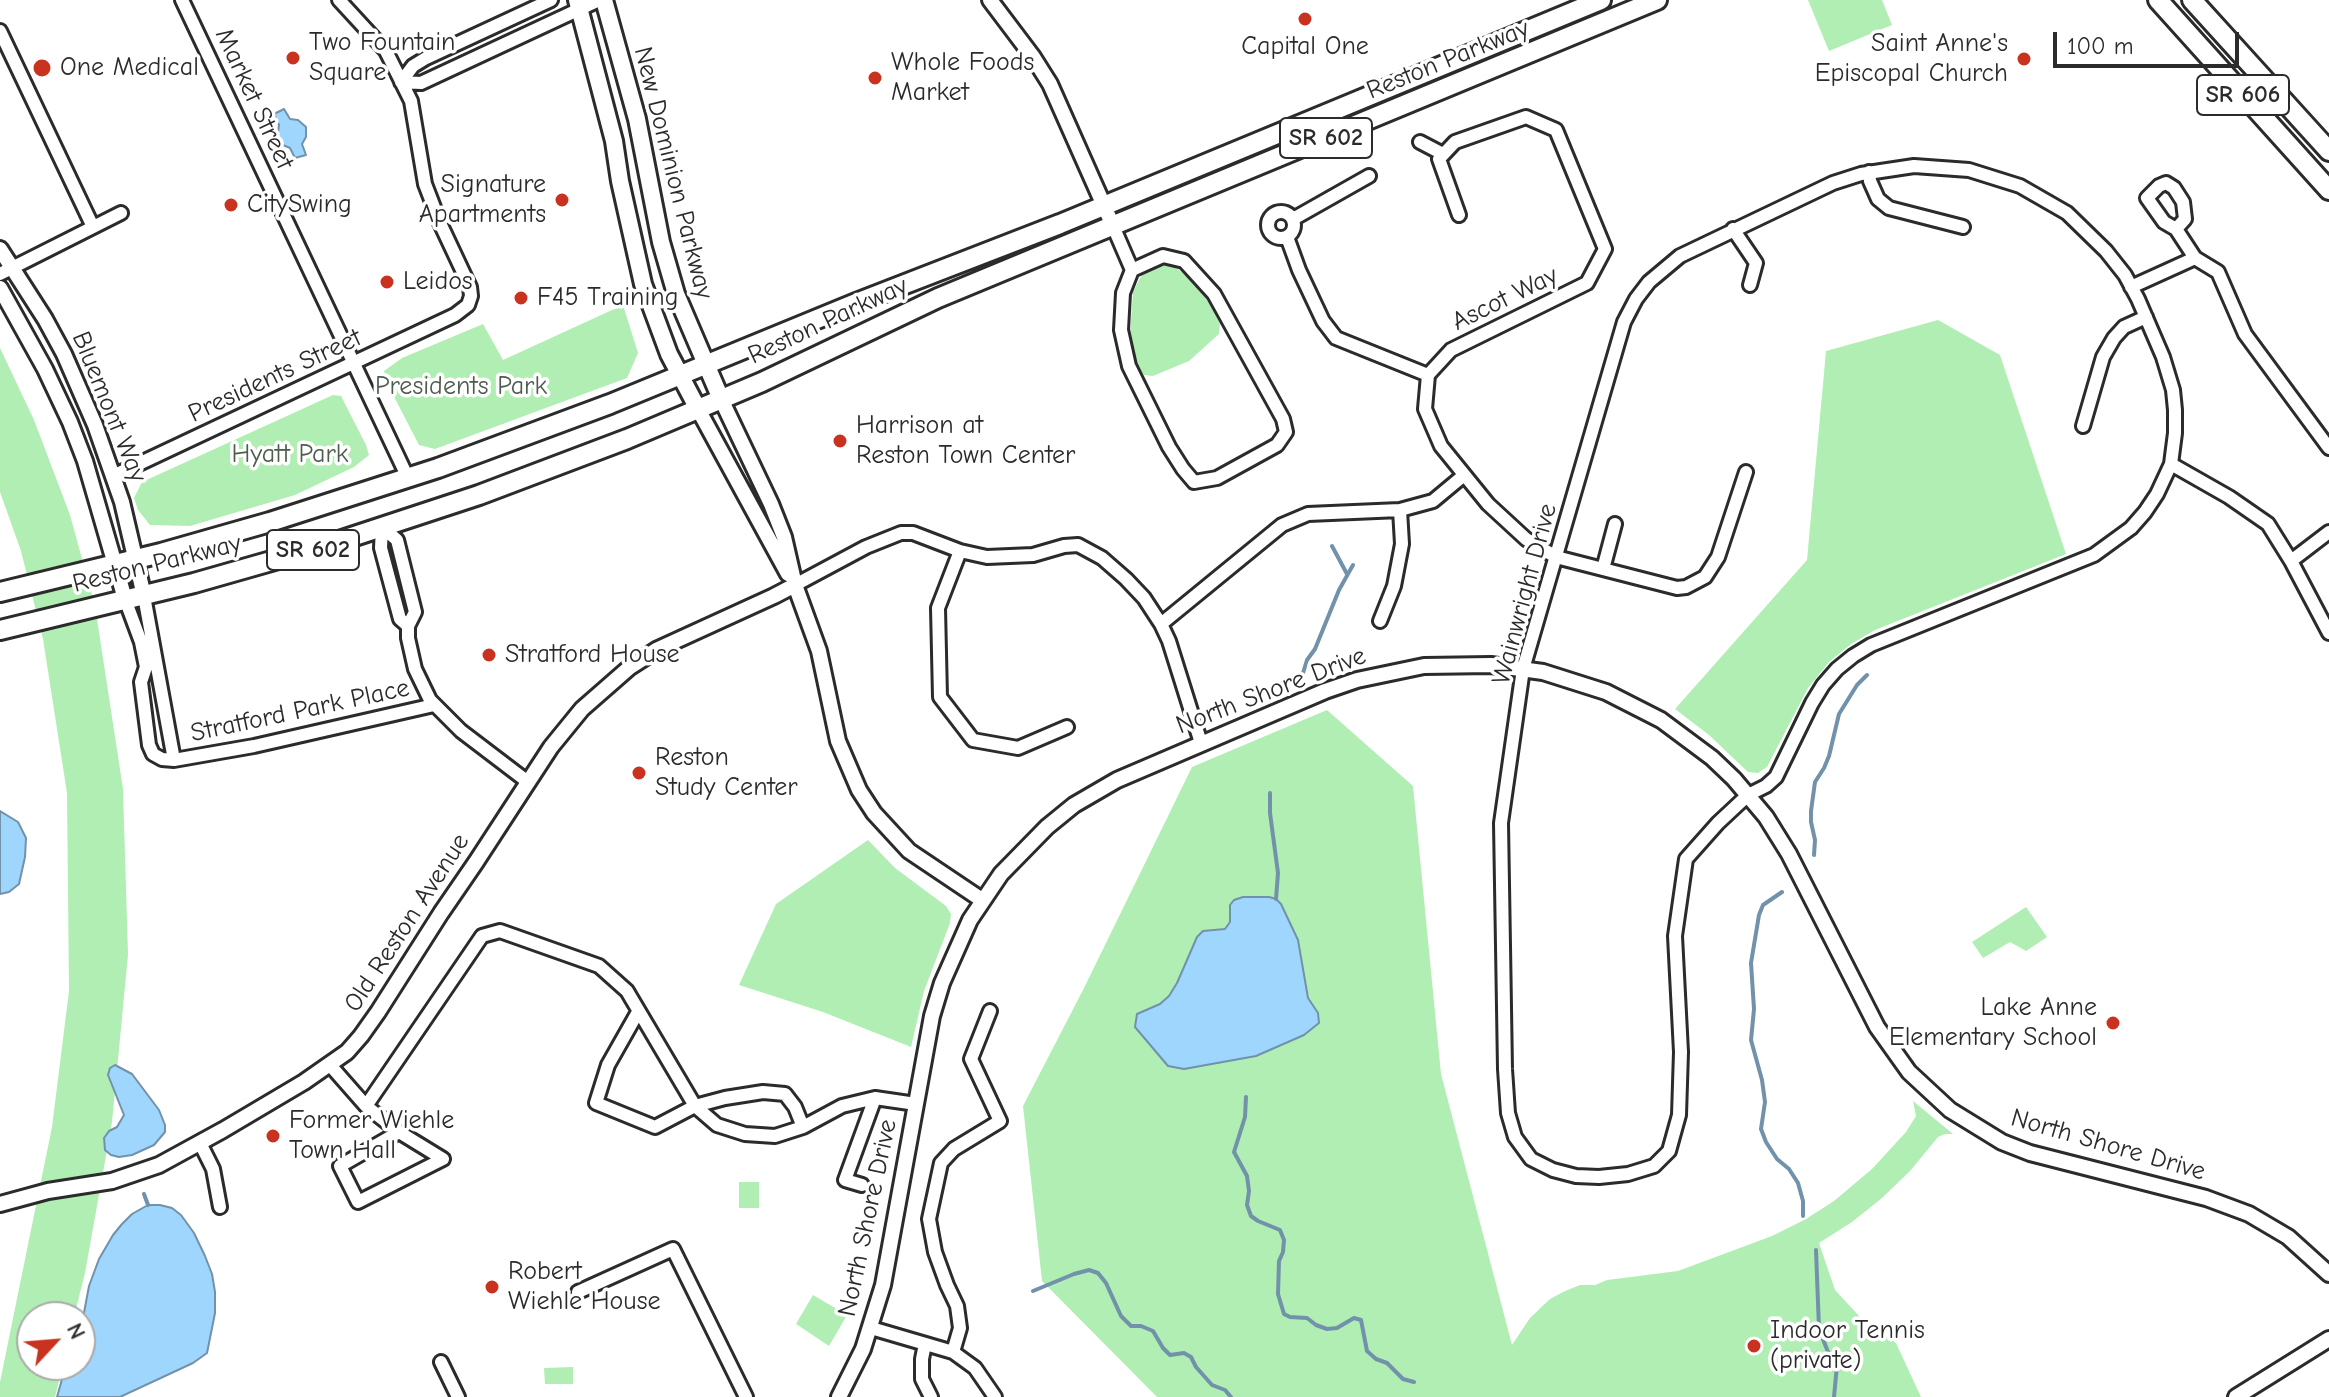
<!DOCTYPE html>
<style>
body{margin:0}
#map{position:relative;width:2329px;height:1397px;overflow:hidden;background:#fff;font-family:"Comic Neue",sans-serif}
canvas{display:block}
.north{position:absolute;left:16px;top:1301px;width:80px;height:80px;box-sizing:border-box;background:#fff;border:2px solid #aaa;border-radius:50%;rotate:64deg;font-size:22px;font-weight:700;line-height:32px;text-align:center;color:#2b2b2b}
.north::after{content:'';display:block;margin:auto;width:28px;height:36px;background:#c8321e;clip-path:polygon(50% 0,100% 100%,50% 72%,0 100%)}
.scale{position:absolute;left:2053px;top:32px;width:186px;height:36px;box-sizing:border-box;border:4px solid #2b2b2b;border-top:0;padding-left:10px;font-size:24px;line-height:28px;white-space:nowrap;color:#2b2b2b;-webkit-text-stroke:6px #fff;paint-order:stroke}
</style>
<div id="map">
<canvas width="2329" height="1397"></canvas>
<div class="north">N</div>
<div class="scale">100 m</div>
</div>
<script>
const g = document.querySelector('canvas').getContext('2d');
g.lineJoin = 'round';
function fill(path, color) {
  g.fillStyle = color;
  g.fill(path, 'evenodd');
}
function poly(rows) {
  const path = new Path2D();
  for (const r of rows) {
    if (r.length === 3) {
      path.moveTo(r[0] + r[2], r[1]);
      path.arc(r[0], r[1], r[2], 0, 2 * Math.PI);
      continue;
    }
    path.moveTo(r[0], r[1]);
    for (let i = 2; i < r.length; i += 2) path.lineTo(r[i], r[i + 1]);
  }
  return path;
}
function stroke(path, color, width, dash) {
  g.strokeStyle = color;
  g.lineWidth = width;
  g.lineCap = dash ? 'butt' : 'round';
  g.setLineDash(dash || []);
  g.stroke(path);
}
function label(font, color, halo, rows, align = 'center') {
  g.font = font + ' "Comic Neue",sans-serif';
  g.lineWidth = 7;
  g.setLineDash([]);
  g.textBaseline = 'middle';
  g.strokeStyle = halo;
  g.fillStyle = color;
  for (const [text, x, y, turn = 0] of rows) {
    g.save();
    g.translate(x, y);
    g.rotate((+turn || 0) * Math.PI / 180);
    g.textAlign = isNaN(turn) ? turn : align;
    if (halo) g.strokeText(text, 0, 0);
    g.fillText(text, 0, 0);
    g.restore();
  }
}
fill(poly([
 [1808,0,1882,0,1892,25,1829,51],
 [1162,263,1175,267,1192,280,1210,304,1220,324,1219,334,1189,361,1153,376,1144,375,1134,361,1130,335,1133,292,1140,278,1147,270],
 [623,305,638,353,627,378,435,449,419,445,388,385,384,371,402,358,483,324,503,360],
 [1938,320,2000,355,2066,554,1875,630,1851,644,1829,662,1808,688,1767,767,1758,773,1748,772,1709,735,1675,709,1807,560,1826,351],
 [0,348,34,420,70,515,95,606,123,789,128,955,112,1122,85,1273,74,1317,32,1317,32,1365,63,1365,55,1397,0,1397,0,1382,52,1127,69,991,67,793,43,639,21,551,0,492],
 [333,395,341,396,366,445,369,455,354,467,295,495,190,526,150,525,138,510,134,498,142,482],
 [1327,710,1413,786,1441,1074,1512,1345,1530,1318,1550,1299,1565,1291,1580,1285,1595,1285,1607,1280,1678,1271,1772,1236,1806,1219,1834,1201,1872,1169,1906,1132,1916,1116,1913,1101,1953,1134,1945,1134,1938,1137,1910,1171,1882,1198,1852,1222,1819,1243,1835,1290,1860,1317,1896,1343,1921,1397,1157,1397,1042,1281,1023,1106,1084,988,1192,767],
 [868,840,895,868,946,906,951,914,950,923,924,991,911,1047,823,1012,739,985,776,904],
 [2026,907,2047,937,2026,951,2010,942,1983,958,1972,942],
 [739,1182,759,1182,759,1208,739,1208],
 [813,1295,847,1315,829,1346,796,1324],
 [573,1367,573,1384,545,1384,544,1368]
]), '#b1eeb3');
const water = poly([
 [284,109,290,119,298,120,306,127,306,137,302,144,306,155,295,158,290,148,283,145,280,146,274,142,275,134,278,132,279,125,274,114,284,109],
 [0,811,18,822,26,838,25,857,19,884,9,892,0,894,0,811],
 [1243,897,1269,897,1276,899,1281,904,1298,940,1308,998,1318,1013,1319,1023,1304,1035,1256,1056,1184,1069,1168,1066,1135,1027,1137,1014,1160,1004,1169,996,1177,983,1197,937,1203,931,1225,929,1230,922,1230,905,1234,900,1243,897],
 [115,1065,132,1074,159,1110,165,1125,165,1132,154,1145,132,1155,119,1157,111,1155,105,1150,104,1138,109,1131,117,1127,124,1115,108,1075,110,1068,115,1065],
 [148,1205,160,1205,172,1208,181,1215,194,1233,205,1256,212,1274,215,1292,215,1313,207,1353,193,1363,120,1397,57,1397,66,1365,80,1365,80,1334,89,1286,99,1259,113,1235,122,1224,132,1214,148,1205]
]);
fill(water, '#9fd6fe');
stroke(water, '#7192aa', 2);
stroke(poly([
 [1332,546,1347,574],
 [1303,673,1307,660,1315,649,1339,590,1353,565],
 [1270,793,1270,813,1278,873,1276,899],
 [1814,855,1815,840,1811,822,1811,811,1815,782,1824,768,1829,756,1839,714,1857,685,1867,675],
 [1782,892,1763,905,1759,915,1751,963,1754,1009,1751,1040,1762,1080,1765,1102,1761,1129,1766,1142,1777,1159,1789,1169,1798,1183,1803,1201,1803,1216],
 [1246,1097,1245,1117,1234,1152,1247,1176,1249,1191,1247,1205,1251,1216,1258,1221,1280,1230,1284,1240,1283,1252,1279,1261,1278,1294,1284,1314,1290,1317,1307,1318,1316,1325,1327,1329,1337,1328,1354,1318,1361,1320,1367,1351,1376,1359,1387,1363,1403,1379,1414,1382],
 [144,1194,148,1205],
 [1816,1250,1819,1329,1828,1352,1837,1365,1834,1397],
 [1033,1291,1074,1274,1089,1270,1098,1273,1106,1283,1121,1316,1131,1326,1141,1326,1153,1331,1163,1348,1170,1355,1184,1353,1191,1357,1196,1367,1212,1385,1225,1390,1231,1397]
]), '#7192aa', 4);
const minor = poly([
 [182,0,408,478],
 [0,31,93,227],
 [401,82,421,83,599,0],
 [401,82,413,66,426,58,551,0],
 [1420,142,1443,154],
 [1914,166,1969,170,2020,186,2067,213,2106,251,2125,275,2138,299,2163,357,2173,390,2175,410,2175,433,2171,464,2157,494,2145,512,2131,528,2094,555,1871,645,1853,656,1837,669,1823,685,1812,703,1776,777,1766,786,1748,795,1718,823,1686,859,1675,936,1681,1052,1679,1115,1669,1151,1654,1166,1628,1174,1599,1177,1576,1176,1553,1170,1531,1159,1515,1137,1508,1113,1505,1069,1501,823,1523,669,1624,322,1636,299,1649,282,1680,256,1833,183,1861,174,1914,166],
 [1869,172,1870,181,1878,199,1889,208,1963,227],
 [1281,225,13],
 [1459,215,1439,159,1455,142,1526,117,1556,130,1605,249,1587,283,1451,350,1428,375,1425,409,1441,446,1488,504,1526,539,1556,557,1677,588,1686,587,1705,577,1718,557,1746,472],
 [1293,219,1369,176],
 [1113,226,1132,270,1123,293,1121,330,1129,366,1169,447,1183,469,1194,482,1217,478,1277,445,1286,432,1283,419,1214,294,1184,261,1163,256,1132,270],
 [1733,229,1756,263,1750,285],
 [2176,229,2164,222,2147,198,2159,186,2166,183,2174,188,2183,202,2185,219,2176,229,2195,258],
 [1287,237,1299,270,1323,321,1336,338,1428,375],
 [0,274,121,213],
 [2131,287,2195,258,2218,272,2245,334,2329,448],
 [2083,426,2103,357,2114,338,2124,327,2146,317],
 [2171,464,2229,497,2268,524,2291,561,2329,633],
 [113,476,455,315,468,305,471,296,470,287,440,223,425,184,411,101,386,51,339,0],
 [382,527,397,540,415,612,408,626,408,638,415,669,430,700,461,731,528,782],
 [382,527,381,548,400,619,408,626],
 [960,551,938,608,940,697,973,740,1018,748,1067,727],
 [2291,561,2329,532],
 [1603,569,1615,524],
 [795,585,866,547,901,533,913,533,960,551,987,557,1033,555,1064,546,1078,545,1102,558,1126,579,1144,598,1161,624,1169,641,1201,743],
 [144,596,174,760],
 [125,599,141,642,146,667,141,682,149,745,153,754,162,759,174,760,254,746,434,705],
 [1380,621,1394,586,1402,544,1400,510],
 [1161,624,1282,525,1308,514,1400,510,1433,501,1463,476],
 [638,1012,608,1065,596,1103,655,1127,695,1106,717,1125,745,1134,775,1136,803,1127],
 [330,1065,366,1106],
 [399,1132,366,1106,482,936,500,931,599,966,627,991,695,1106,725,1098,763,1092,785,1094,795,1107,803,1127,842,1106,875,1098,916,1104],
 [399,1132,443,1159,358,1202,340,1166,399,1132],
 [200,1143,213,1169,220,1207],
 [862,1185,845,1180,875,1098],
 [578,1292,673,1249,746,1397],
 [871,1328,953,1352,975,1368,995,1397],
 [925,1344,922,1359,922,1379,931,1397],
 [953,1352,960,1328,957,1306,947,1285,935,1252,929,1219,941,1163,954,1149,1000,1121,971,1059,990,1011],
 [441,1362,458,1397]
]);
const tertiary = poly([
 [990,0,1033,57,1050,84,1113,226],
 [0,249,45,319,64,354,95,425,122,502,144,596],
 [0,288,45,369,70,422,85,461,125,599],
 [721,399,771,504,784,537,795,585,819,651,838,741,859,790,874,813,909,851,982,900],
 [698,409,788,574],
 [0,1204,48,1191,112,1181,159,1165,223,1130,304,1082,347,1052,361,1036,378,1012,441,913,476,862,551,747,582,709,630,667,658,649,774,596,795,585],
 [839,1397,863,1349,883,1285,932,1016,942,983,970,920,1001,874,1047,827,1074,805,1117,780,1325,691,1357,680,1424,666,1491,665,1543,672,1606,692,1661,720,1712,758,1734,779,1766,817,1789,854,1877,1027,1909,1072,1950,1110,2002,1142,2030,1153,2206,1198,2249,1214,2288,1237,2329,1274],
 [2236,1397,2329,1339]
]);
const secondary = poly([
 [577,0,614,141,620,181,643,284,669,354,698,409],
 [604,0,637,119,661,242,676,294,721,399]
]);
const primary = poly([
 [2158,0,2329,190],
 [2192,0,2329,151],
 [0,592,161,553,270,522,438,468,610,404,856,303,1060,224,1601,0],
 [0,630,194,583,324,546,479,495,627,439,762,382,938,298,1657,0]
]);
stroke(minor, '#2b2b2b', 18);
stroke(tertiary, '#2b2b2b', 20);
stroke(secondary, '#2b2b2b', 22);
stroke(primary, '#2b2b2b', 24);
stroke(minor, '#fff', 12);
stroke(tertiary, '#fff', 14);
stroke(secondary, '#fff', 16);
stroke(primary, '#fff', 18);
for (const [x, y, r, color] of [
 [1305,19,8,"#c8321e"],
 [293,58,8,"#c8321e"],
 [2024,59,8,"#c8321e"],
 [42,68,10,"#c8321e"],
 [875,78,8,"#c8321e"],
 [562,200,8,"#c8321e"],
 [231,205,8,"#c8321e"],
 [387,282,8,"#c8321e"],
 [521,298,8,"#c8321e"],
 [840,441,8,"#c8321e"],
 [489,655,8,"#c8321e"],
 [639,773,8,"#c8321e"],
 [2113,1023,8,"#c8321e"],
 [273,1136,8,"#c8321e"],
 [492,1287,8,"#c8321e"],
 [1754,1346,8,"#c8321e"]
]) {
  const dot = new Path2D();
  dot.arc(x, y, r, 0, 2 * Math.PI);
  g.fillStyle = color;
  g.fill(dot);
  stroke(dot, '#fff', 3);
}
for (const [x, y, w] of [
 [2243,95,92],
 [1326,138,92],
 [313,550,92]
]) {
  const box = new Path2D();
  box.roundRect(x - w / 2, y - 20, w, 40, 6);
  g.fillStyle = '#fff';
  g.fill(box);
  stroke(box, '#2b2b2b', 2);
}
label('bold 24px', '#2b2b2b', null, [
 ["SR 606",2243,95],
 ["SR 602",1326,138],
 ["SR 602",313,550]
]);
label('26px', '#2b2b2b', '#fff', [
 ["Two Fountain",309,43],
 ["Square",309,73],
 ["Saint Anne's",2008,44,"right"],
 ["Episcopal Church",2008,74,"right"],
 ["Capital One",1305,47,"center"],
 ["Whole Foods",891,63],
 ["Market",891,93],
 ["One Medical",60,68],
 ["Signature",546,185,"right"],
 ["Apartments",546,215,"right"],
 ["CitySwing",247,205],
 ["Leidos",403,282],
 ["F45 Training",537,298],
 ["Harrison at",856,426],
 ["Reston Town Center",856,456],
 ["Stratford House",505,655],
 ["Reston",655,758],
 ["Study Center",655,788],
 ["Lake Anne",2097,1008,"right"],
 ["Elementary School",2097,1038,"right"],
 ["Former Wiehle",289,1121],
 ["Town Hall",289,1151],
 ["Robert",508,1272],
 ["Wiehle House",508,1302],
 ["Indoor Tennis",1770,1331],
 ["(private)",1770,1361]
], 'left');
label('26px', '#2b2b2b', '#fff', [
 ["Reston Parkway",1448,60,-22],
 ["Market Street",254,99,65],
 ["New Dominion Parkway",673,173,76],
 ["Ascot Way",1505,299,-26],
 ["Reston Parkway",828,321,-25],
 ["Presidents Street",275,376,-25],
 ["Bluemont Way",109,407,68],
 ["Reston Parkway",157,564,-14],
 ["Wainwright Drive",1525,594,-75],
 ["North Shore Drive",1271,691,-21],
 ["Stratford Park Place",300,711,-12],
 ["Old Reston Avenue",407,923,-57],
 ["North Shore Drive",2108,1145,16],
 ["North Shore Drive",868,1218,-78]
]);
label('26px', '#4c5c4d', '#fff', [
 ["Presidents Park",461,387],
 ["Hyatt Park",290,455]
]);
</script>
